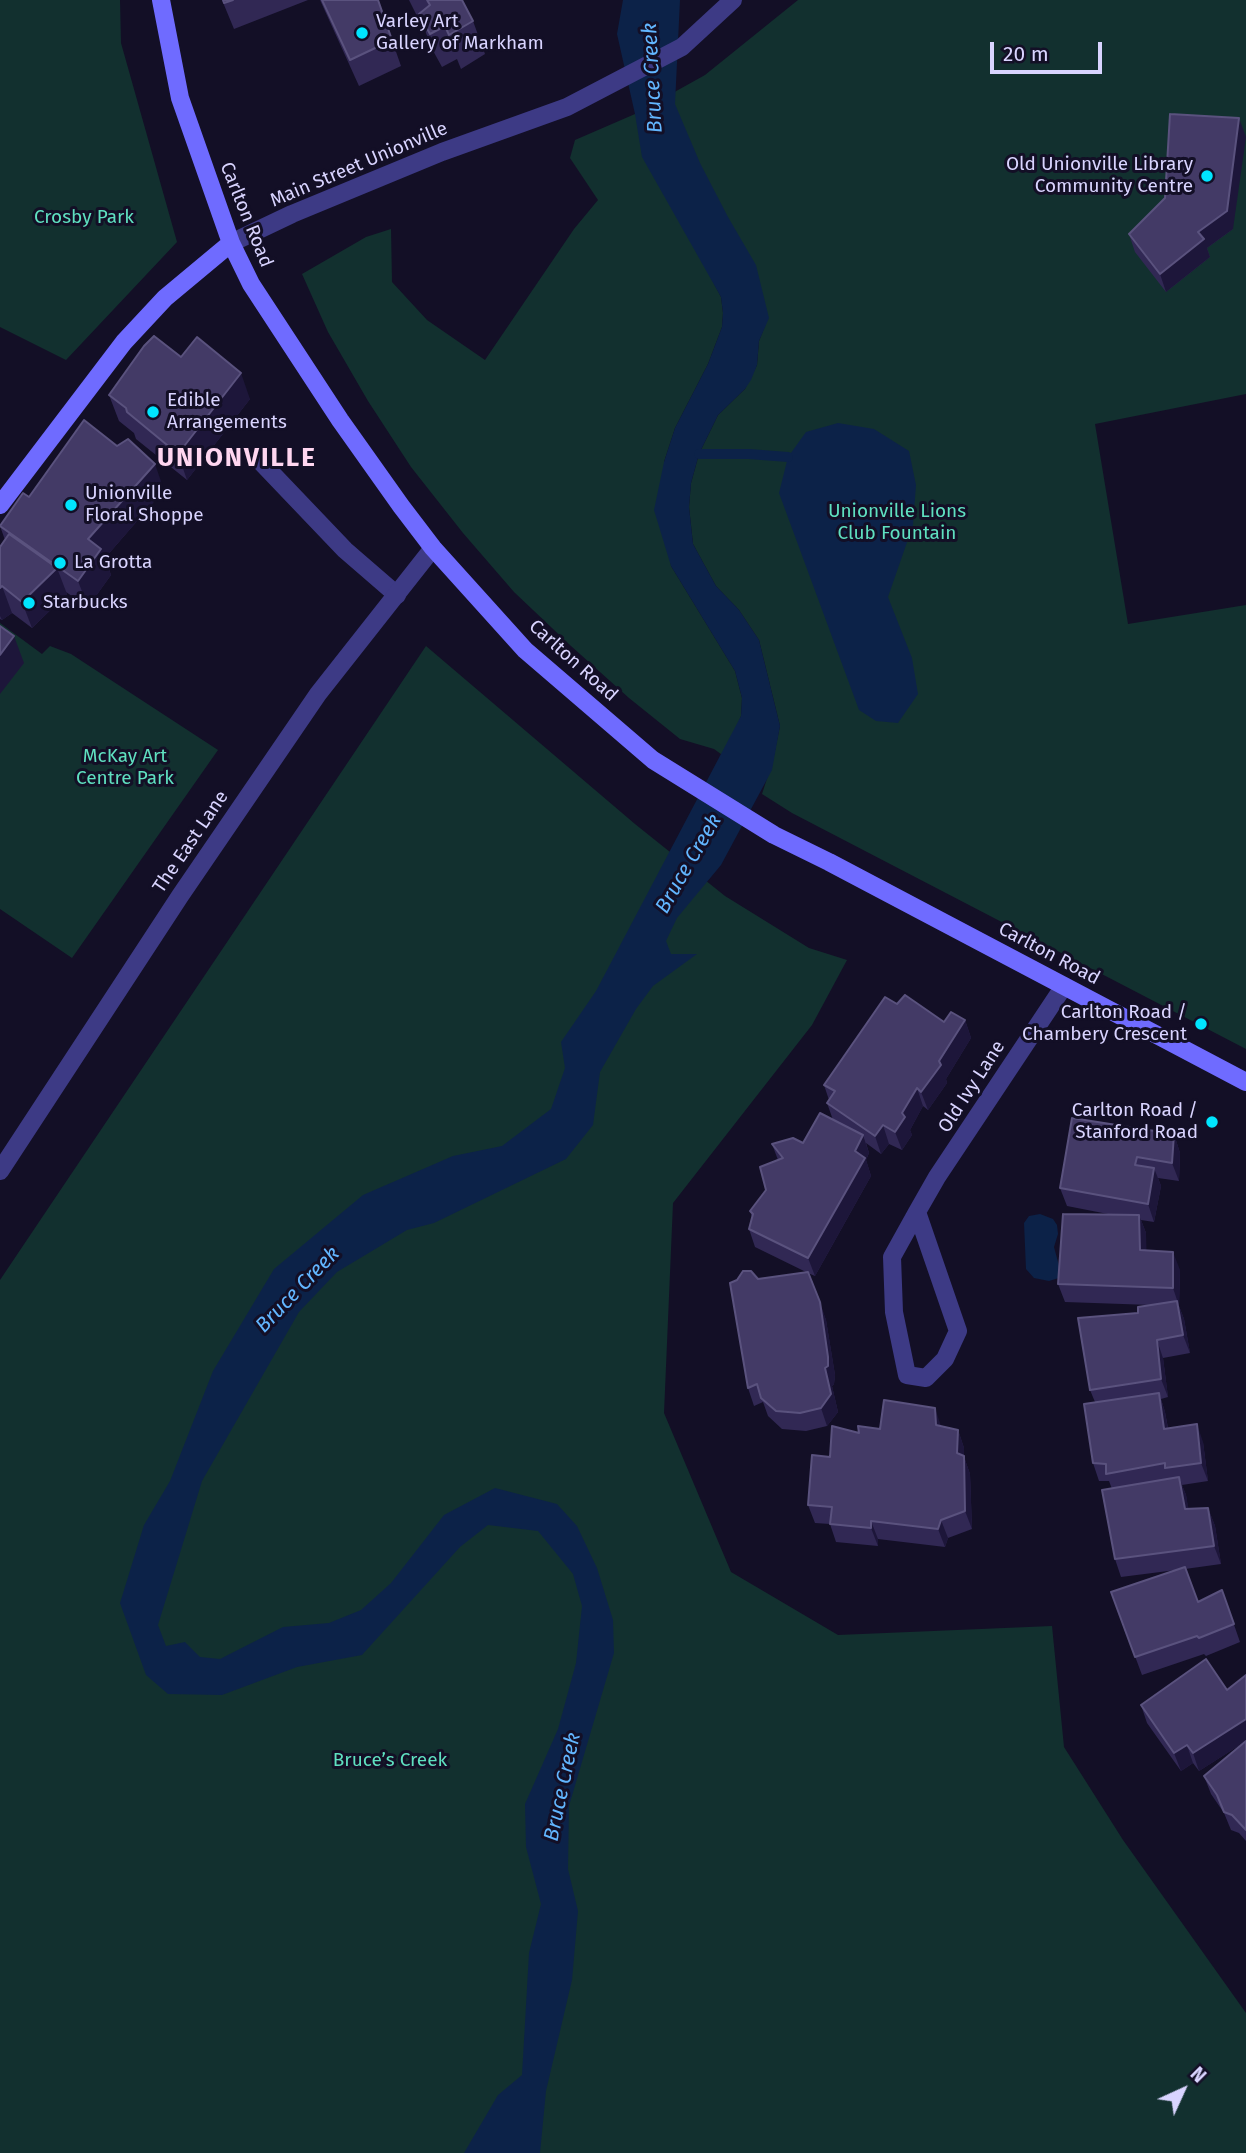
<!DOCTYPE html>
<meta charset="utf-8">
<style>
body{margin:0}
#map{position:relative;width:1246px;height:2153px;overflow:hidden;background:#130f26;font-family:"Fira Sans",sans-serif}
canvas{display:block}
.north{position:absolute;left:1148px;top:2055px;width:70px;height:70px;-webkit-text-stroke:5px #130f26;paint-order:stroke;rotate:45deg;font-size:19px;font-weight:700;line-height:28px;text-align:center;color:#d9d4ff}
.north::after{content:'';display:block;margin:auto;width:24px;height:32px;background:#d9d4ff;clip-path:polygon(50% 0,100% 100%,50% 72%,0 100%)}
.scale{position:absolute;left:990px;top:42px;width:112px;height:32px;box-sizing:border-box;border:4px solid #d9d4ff;border-top:0;padding-left:9px;font-size:21px;line-height:24px;white-space:nowrap;color:#d9d4ff;-webkit-text-stroke:5px #130f26;paint-order:stroke}
</style>
<div id="map">
<canvas width="1246" height="2153"></canvas>
<div class="north">N</div>
<div class="scale">20 m</div>
</div>
<script>
const g = document.querySelector('canvas').getContext('2d');
g.lineJoin = 'round';
function fill(path, color) {
  g.fillStyle = color;
  g.fill(path, 'evenodd');
}
function poly(rows) {
  const path = new Path2D();
  for (const r of rows) {
    path.moveTo(r[0], r[1]);
    for (let i = 2; i < r.length; i += 2) path.lineTo(r[i], r[i + 1]);
  }
  return path;
}
function stroke(path, color, width, dash) {
  g.strokeStyle = color;
  g.lineWidth = width;
  g.lineCap = dash ? 'butt' : 'round';
  g.setLineDash(dash || []);
  g.stroke(path);
}
function label(font, color, halo, rows, align = 'center') {
  g.font = font + ' "Fira Sans",sans-serif';
  g.lineWidth = 6;
  g.setLineDash([]);
  g.textBaseline = 'middle';
  g.strokeStyle = halo;
  g.fillStyle = color;
  for (const [text, x, y, turn = 0] of rows) {
    g.save();
    g.translate(x, y);
    g.rotate((+turn || 0) * Math.PI / 180);
    g.textAlign = isNaN(turn) ? turn : align;
    if (halo) g.strokeText(text, 0, 0);
    g.fillText(text, 0, 0);
    g.restore();
  }
}
fill(poly([
 [0,0,120,0,121,43,177,242,66,360,0,327],
 [798,0,1246,0,1246,394,1095,424,1128,624,1246,605,1246,1049,792,813,762,794,773,760,780,726,759,640,739,610,716,586,693,544,689,507,691,483,699,454,718,415,745,389,757,365,759,341,768,318,695,247,721,297,723,313,722,327,708,364,675,428,664,462,671,566,735,671,742,698,741,716,725,757,714,749,680,739,629,698,571,646,514,592,463,533,411,467,368,401,328,332,302,274,366,237,391,229,392,282,427,320,485,360,574,229,598,200,570,158,575,140,635,114,705,75],
 [0,623,42,654,50,646,71,654,218,750,72,958,0,909],
 [426,646,635,824,725,896,809,948,847,960,812,1025,673,1203,664,1413,731,1572,838,1635,1052,1626,1064,1747,1123,1840,1246,2013,1246,2153,0,2153,0,1280]
]), '#12302f');
fill(poly([
 [623,0,680,0,675,104,700,163,728,217,756,265,769,318,759,341,757,365,751,380,745,389,718,415,699,454,691,483,689,507,693,544,716,586,739,610,759,640,780,726,772,770,721,865,677,918,666,941,671,954,697,954,653,986,636,1009,600,1072,593,1125,566,1159,434,1223,407,1230,337,1272,299,1312,202,1481,158,1625,166,1646,185,1642,200,1657,220,1659,283,1627,329,1623,361,1610,391,1583,444,1515,495,1488,557,1504,577,1526,597,1568,613,1620,614,1653,569,1806,568,1869,578,1911,572,1980,546,2091,540,2153,464,2153,498,2095,522,2075,529,1953,541,1904,526,1847,525,1804,558,1729,576,1663,582,1606,573,1574,538,1531,488,1525,460,1547,362,1655,297,1667,222,1695,168,1694,146,1675,120,1603,144,1525,170,1481,213,1371,274,1269,363,1195,453,1156,502,1146,551,1109,565,1068,561,1042,596,991,741,716,742,698,735,671,671,566,654,510,664,462,675,428,708,364,722,327,723,313,721,297,642,157,635,114,617,34],
 [838,423,874,429,909,451,916,485,913,525,888,597,912,658,918,694,898,723,876,721,859,710,779,493,788,457,806,432],
 [1040,1214,1053,1219,1057,1225,1058,1234,1054,1247,1062,1277,1049,1281,1034,1278,1026,1269,1024,1223,1029,1216]
]), '#0c2248');
stroke(poly([
 [699,454,749,454,788,457]
]), '#0c2248', 10);
stroke(poly([
 [261,462,345,550,397,595]
]), '#3d3a85', 18);
stroke(poly([
 [231,243,292,214,442,152,567,107,682,47,733,0],
 [0,1171,180,896,318,694,433,548],
 [917,1212,958,1331,945,1359,926,1378,907,1375,894,1312,892,1257,917,1212,937,1177,1064,986]
]), '#3d3a85', 18);
stroke(poly([
 [161,0,180,98,231,243,251,284,340,420,401,506,433,548,525,650,653,760,774,835,829,862,1246,1082],
 [0,505,124,342,165,298,231,243]
]), '#6f6bff', 18);
fill(poly([
 [222,0,308,0,234,29],
 [320,0,378,0,401,66,359,86],
 [409,0,462,0,473,21,485,54,461,69,457,59,442,67,431,47,421,19,419,20],
 [1233,229,1207,248,1210,257,1166,292,1135,252,1129,234],
 [181,357,250,399,187,480,136,439,134,433,119,421,109,395],
 [164,490,105,558,111,575,88,607,66,592,67,594,32,628,12,613,2,620,0,619,0,547,5,540,0,526,29,497],
 [897,1004,944,1022,965,1020,971,1038,946,1079,947,1083,928,1110,923,1106,910,1130,912,1135,902,1150,889,1144,881,1154,866,1143,869,1153,866,1160,871,1176,815,1276,808,1273,826,1320,835,1375,834,1384,832,1386,838,1412,827,1426,806,1431,782,1429,768,1416,763,1402,754,1406,748,1388,758,1279,806,1272,755,1247,749,1229,752,1217,750,1211,766,1190,778,1160,772,1144,803,1143,833,1120,827,1103,829,1100,824,1085],
 [1174,1134,1180,1153,1179,1181,1158,1178,1161,1186,1154,1222,1141,1220,1146,1233,1146,1250,1180,1270,1179,1306,1184,1319,1190,1353,1163,1358,1168,1397,1161,1399,1165,1412,1168,1428,1203,1442,1208,1481,1182,1485,1186,1495,1188,1509,1208,1508,1215,1526,1221,1564,1185,1569,1198,1602,1222,1590,1240,1642,1206,1656,1204,1654,1142,1675,1111,1592,1176,1570,1121,1577,1115,1559,1112,1489,1109,1481,1099,1481,1093,1463,1095,1402,1090,1390,1138,1313,1151,1305,1065,1302,1058,1284,1113,1215,1067,1206,1060,1188],
 [941,1426,958,1430,964,1448,964,1457,970,1474,972,1529,948,1538,945,1547,878,1539,878,1546,836,1542,830,1524,815,1523,808,1505,830,1457,859,1433,880,1429],
 [1141,1705,1246,1741,1199,1771,1193,1763,1181,1771,1147,1723],
 [1246,1741,1246,1841,1239,1833,1231,1830,1224,1813,1211,1794,1204,1776]
]), '#312854');
fill(poly([
 [1239,118,1246,137,1233,229,1207,248,1210,257,1166,292,1160,274,1198,232],
 [241,373,250,399,187,480,178,454],
 [155,464,164,490,105,558,111,575,88,607,78,581,88,539],
 [57,568,67,594,32,628,22,602],
 [2,586,12,613,2,620,0,616,0,588],
 [14,636,24,663,0,694,0,655],
 [965,1020,971,1038,946,1079,947,1083,928,1110,921,1092],
 [917,1088,923,1106,910,1130,912,1135,902,1150,895,1132,902,1113],
 [883,1125,889,1144,881,1154,875,1136],
 [1174,1134,1180,1153,1179,1181,1172,1163],
 [863,1135,869,1153,866,1160,871,1176,815,1276,808,1258,855,1151],
 [1154,1168,1161,1186,1154,1222,1148,1204],
 [1139,1215,1146,1233,1147,1268,1140,1250],
 [1173,1252,1180,1270,1179,1306,1173,1288],
 [1177,1301,1184,1319,1190,1353,1183,1335],
 [820,1302,826,1320,835,1375,834,1384,832,1386,838,1412,827,1426,821,1408,825,1368],
 [1157,1340,1163,1358,1168,1397,1161,1379],
 [1159,1393,1165,1412,1171,1447,1164,1429],
 [935,1408,941,1426,942,1443,936,1425],
 [1197,1424,1203,1442,1208,1481,1201,1463],
 [958,1430,964,1448,964,1457,970,1474,972,1529,965,1511,957,1453],
 [1179,1477,1186,1495,1192,1527,1185,1509],
 [1208,1508,1215,1526,1221,1564,1214,1546],
 [941,1520,948,1538,945,1547,938,1529],
 [871,1521,878,1539,878,1546,871,1528],
 [1246,1719,1246,1741,1199,1771,1193,1753],
 [1187,1745,1193,1763,1181,1771,1174,1753]
]), '#1d163a');
const building = poly([
 [223,0,233,0,224,3,223,0],
 [322,0,378,0,392,40,350,60,322,0],
 [427,0,462,0,473,21,449,35,445,26,430,34,419,14,430,5,427,0],
 [1170,114,1239,118,1227,211,1198,232,1204,239,1160,274,1129,234,1165,198,1170,114],
 [154,336,181,357,197,337,241,373,178,454,127,412,126,408,109,395,144,346,154,336],
 [84,420,117,446,128,439,155,464,88,539,101,549,78,581,0,526,23,493,29,497,84,420],
 [9,534,57,568,22,602,2,586,0,588,0,547,9,534],
 [0,626,14,636,0,655,0,626],
 [905,995,944,1022,951,1012,965,1020,939,1061,941,1065,921,1092,917,1088,902,1113,905,1117,895,1132,883,1125,875,1136,827,1103,835,1091,824,1085,885,997,897,1004,905,995],
 [820,1113,863,1135,855,1151,865,1158,808,1258,749,1229,753,1214,750,1211,766,1190,760,1167,783,1158,772,1144,793,1138,803,1143,820,1113],
 [1072,1118,1174,1134,1172,1163,1137,1157,1135,1165,1154,1168,1148,1204,1060,1188,1072,1118],
 [1063,1214,1139,1215,1140,1250,1173,1252,1173,1288,1058,1284,1063,1214],
 [743,1271,751,1271,758,1279,808,1272,820,1302,828,1357,828,1366,825,1368,831,1394,821,1408,800,1413,776,1411,761,1398,757,1384,748,1388,730,1283,737,1280,743,1271],
 [1177,1301,1183,1335,1157,1340,1161,1379,1090,1390,1078,1318,1138,1313,1138,1307,1177,1301],
 [1159,1393,1164,1429,1197,1424,1201,1463,1165,1468,1165,1463,1106,1474,1106,1464,1093,1463,1084,1404,1159,1393],
 [884,1400,935,1408,936,1425,958,1430,957,1453,964,1456,965,1511,941,1520,938,1529,871,1521,871,1528,830,1524,832,1507,808,1505,812,1455,830,1457,832,1426,859,1433,858,1426,880,1429,884,1400],
 [1179,1477,1185,1509,1208,1508,1214,1546,1115,1559,1102,1490,1179,1477],
 [1185,1567,1198,1602,1222,1590,1234,1624,1199,1638,1197,1636,1135,1657,1111,1592,1185,1567],
 [1206,1659,1227,1690,1246,1675,1246,1719,1193,1753,1187,1745,1174,1753,1141,1705,1206,1659],
 [1246,1741,1246,1830,1232,1815,1224,1812,1217,1795,1204,1776,1246,1741]
]);
fill(building, '#433a66');
stroke(building, '#5a527e', 2);
for (const [x, y, r, color] of [
 [362,33,7,"#00e5ff"],
 [1207,176,7,"#00e5ff"],
 [153,412,7,"#00e5ff"],
 [71,505,7,"#00e5ff"],
 [60,563,7,"#00e5ff"],
 [29,603,7,"#00e5ff"],
 [1201,1024,7,"#00e5ff"],
 [1212,1122,7,"#00e5ff"]
]) {
  const dot = new Path2D();
  dot.arc(x, y, r, 0, 2 * Math.PI);
  g.fillStyle = color;
  g.fill(dot);
  stroke(dot, '#130f26', 2.5);
}
label('19px', '#d9d4ff', '#130f26', [
 ["Varley Art",376,22],
 ["Gallery of Markham",376,44],
 ["Old Unionville Library",1193,165,"right"],
 ["Community Centre",1193,187,"right"],
 ["Edible",167,401],
 ["Arrangements",167,423],
 ["Unionville",85,494],
 ["Floral Shoppe",85,516],
 ["La Grotta",74,563],
 ["Starbucks",43,603],
 ["Carlton Road /",1187,1013,"right"],
 ["Chambery Crescent",1187,1035,"right"],
 ["Carlton Road /",1198,1111,"right"],
 ["Stanford Road",1198,1133,"right"]
], 'left');
label('19px', '#d9d4ff', '#130f26', [
 ["Main Street Unionville",359,165,-23],
 ["Carlton Road",246,215,68],
 ["Carlton Road",573,661,42],
 ["The East Lane",191,842,-56],
 ["Carlton Road",1049,954,28],
 ["Old Ivy Lane",972,1087,-57]
]);
label('19px', '#5fe0c0', '#130f26', [
 ["Crosby Park",84,218],
 ["Unionville Lions",897,512],
 ["Club Fountain",897,534],
 ["McKay Art",125,757],
 ["Centre Park",125,779],
 ["Bruce’s Creek",390,1761]
]);
label('italic 21px', '#62b6ff', '#130f26', [
 ["Bruce Creek",653,78,-93],
 ["Bruce Creek",689,864,-60],
 ["Bruce Creek",298,1290,-46],
 ["Bruce Creek",563,1787,-78]
]);
g.letterSpacing = '2px';
label('bold 26px', '#ffd6f0', '#130f26', [
 ["UNIONVILLE",237,459]
]);
g.letterSpacing = '0px';
</script>
